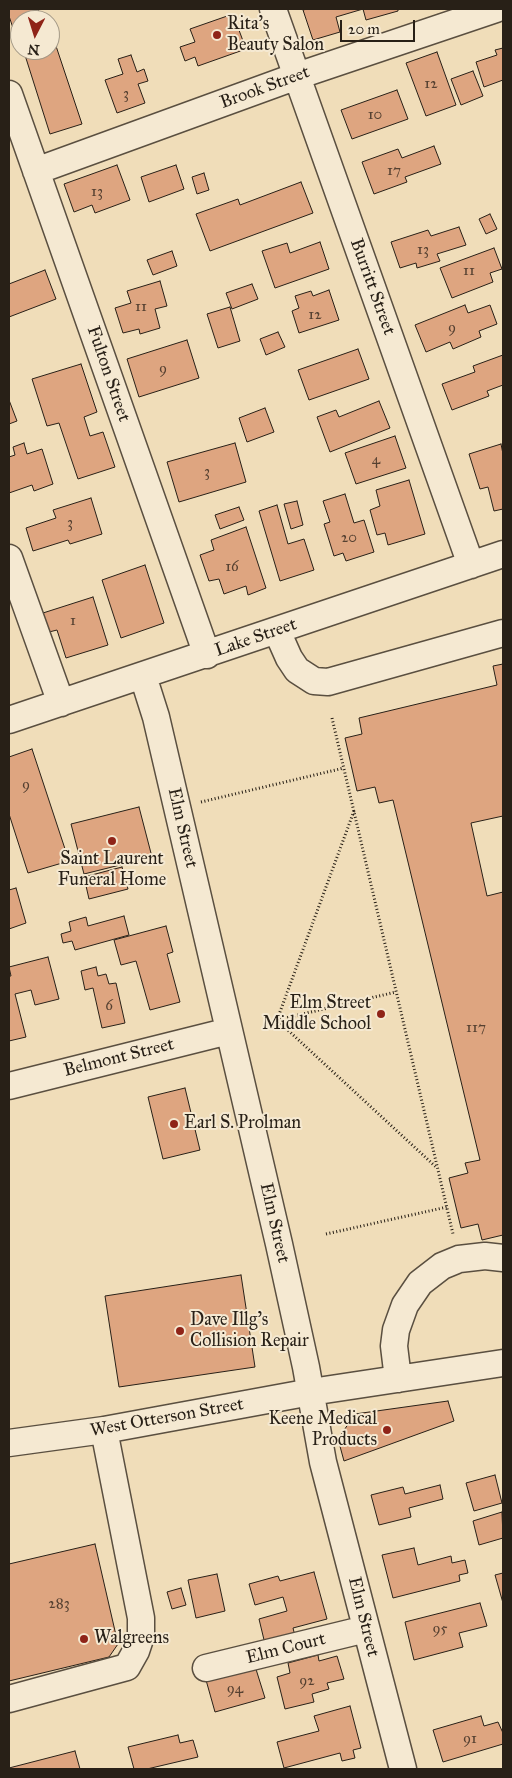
<!DOCTYPE html>
<style>
body{margin:0}
#map{position:relative;width:512px;height:1778px;overflow:hidden;background:#f0ddb9;font-family:"IM FELL Great Primer",serif}
canvas{display:block}
.frame{position:absolute;inset:0;border:10px solid #282017;pointer-events:none}
.north{position:absolute;left:10px;top:10px;width:50px;height:50px;box-sizing:border-box;background:#f5e9d2;border:1px solid #a39987;border-radius:50%;rotate:185deg;font-size:14px;font-weight:700;line-height:20px;text-align:center;color:#282017}
.north::after{content:'';display:block;margin:auto;width:18px;height:22px;background:#8f2418;clip-path:polygon(50% 0,100% 100%,50% 72%,0 100%)}
.scale{position:absolute;left:340px;top:20px;width:75px;height:22px;box-sizing:border-box;border:2px solid #282017;border-top:0;padding-left:6px;font-size:15px;line-height:18px;white-space:nowrap;color:#282017;-webkit-text-stroke:4px #f5e9d2;paint-order:stroke}
</style>
<div id="map">
<canvas width="512" height="1778"></canvas>
<div class="frame"></div>
<div class="north">N</div>
<div class="scale">20 m</div>
</div>
<script>
const g = document.querySelector('canvas').getContext('2d');
g.lineJoin = 'round';
function fill(path, color) {
  g.fillStyle = color;
  g.fill(path, 'evenodd');
}
function poly(rows) {
  const path = new Path2D();
  for (const r of rows) {
    path.moveTo(r[0], r[1]);
    for (let i = 2; i < r.length; i += 2) path.lineTo(r[i], r[i + 1]);
  }
  return path;
}
function stroke(path, color, width, dash) {
  g.strokeStyle = color;
  g.lineWidth = width;
  g.lineCap = dash ? 'butt' : 'round';
  g.setLineDash(dash || []);
  g.stroke(path);
}
function label(font, color, halo, rows, align = 'center') {
  g.font = font + ' "IM FELL Great Primer",serif';
  g.lineWidth = 4;
  g.setLineDash([]);
  g.textBaseline = 'middle';
  g.strokeStyle = halo;
  g.fillStyle = color;
  for (const [text, x, y, turn = 0] of rows) {
    g.save();
    g.translate(x, y);
    g.rotate((+turn || 0) * Math.PI / 180);
    g.textAlign = isNaN(turn) ? turn : align;
    if (halo) g.strokeText(text, 0, 0);
    g.fillText(text, 0, 0);
    g.restore();
  }
}
const building = poly([
 [9,9,38,9,42,20,20,20,20,35,16,37,9,16,9,9],
 [307,9,398,9,398,11,366,20,363,9,336,17,340,32,313,40,303,10,307,9],
 [233,14,246,49,198,66,195,57,185,61,180,47,195,42,190,29,233,14],
 [55,43,82,124,50,134,24,52,50,50,50,44,55,43],
 [503,48,503,80,484,87,476,62,497,55,495,50,503,48],
 [437,52,456,105,426,116,406,63,437,52],
 [131,55,137,72,144,69,148,81,138,84,145,103,117,113,105,80,123,74,118,59,131,55],
 [473,71,483,96,461,105,451,79,473,71],
 [397,90,408,119,352,139,341,110,397,90],
 [434,146,441,164,405,177,407,182,374,194,362,162,398,149,402,158,434,146],
 [117,165,130,200,95,213,92,205,74,212,64,184,117,165],
 [176,165,184,189,149,202,141,177,176,165],
 [204,173,209,190,197,194,192,177,204,173],
 [301,182,313,213,210,251,196,214,238,199,240,205,301,182],
 [490,214,497,229,486,234,479,219,490,214],
 [459,227,466,245,437,254,440,261,417,268,416,263,400,268,391,242,428,230,431,236,459,227],
 [320,242,329,269,275,288,262,251,287,243,290,253,320,242],
 [494,248,502,269,490,273,493,282,452,298,440,268,494,248],
 [172,251,177,266,153,275,147,260,172,251],
 [45,270,56,299,9,317,9,284,45,270],
 [160,281,167,306,155,309,160,328,140,334,139,329,123,333,115,308,131,303,127,291,160,281],
 [252,284,258,299,232,309,226,293,252,284],
 [329,290,339,320,299,333,292,311,299,308,295,296,311,291,313,296,329,290],
 [465,305,468,313,490,305,497,324,479,331,481,337,453,349,450,342,426,352,415,325,465,305],
 [230,307,240,341,218,348,207,314,230,307],
 [278,332,285,347,266,355,260,339,278,332],
 [187,340,199,378,139,397,127,359,187,340],
 [358,349,369,379,309,400,298,370,358,349],
 [503,355,503,385,487,391,489,396,452,410,442,384,475,372,473,366,503,355],
 [81,364,97,412,84,417,90,436,103,432,115,467,78,479,59,423,47,426,32,379,81,364],
 [9,400,17,421,9,424,9,400],
 [379,401,390,428,330,452,317,417,336,410,339,417,379,401],
 [265,408,274,432,247,442,239,418,265,408],
 [395,436,406,468,356,484,345,453,395,436],
 [24,443,27,454,42,449,53,484,34,491,32,485,9,493,9,457,15,455,13,447,24,443],
 [235,443,246,482,179,502,167,462,235,443],
 [501,444,503,454,503,509,494,511,488,487,480,489,469,454,501,444],
 [409,480,425,534,388,545,385,533,377,535,370,510,380,506,376,490,409,480],
 [345,494,354,523,364,520,374,552,346,561,343,553,334,556,324,524,330,522,323,501,345,494],
 [91,498,102,534,70,544,68,540,33,551,26,528,56,518,53,510,91,498],
 [297,501,303,525,291,529,284,504,297,501],
 [277,505,288,544,304,539,314,570,280,581,259,511,277,505],
 [239,507,244,520,220,529,215,515,239,507],
 [246,527,266,588,248,595,246,586,224,594,219,579,209,581,200,555,214,550,211,540,246,527],
 [145,565,164,623,121,638,102,580,145,565],
 [93,597,108,645,66,658,57,630,49,632,43,613,93,597],
 [503,664,503,816,471,823,487,896,503,892,503,1235,482,1240,478,1224,461,1228,449,1178,468,1173,465,1163,480,1160,393,800,379,803,375,787,357,791,345,738,362,734,359,718,497,685,493,666,503,664],
 [32,749,69,861,28,873,9,814,9,757,32,749],
 [139,807,152,857,84,874,71,824,139,807],
 [122,867,128,889,89,899,84,877,122,867],
 [16,888,26,923,9,929,9,890,16,888],
 [124,916,129,935,75,950,72,941,63,943,61,934,71,931,69,922,86,917,88,926,124,916],
 [166,926,173,952,167,954,180,1002,150,1010,136,961,121,965,114,940,166,926],
 [48,957,59,999,35,1005,31,990,15,994,26,1037,9,1041,9,976,11,976,9,967,48,957],
 [96,967,98,976,106,974,109,984,116,983,125,1023,102,1028,93,988,85,990,81,971,96,967],
 [185,1088,200,1150,163,1159,148,1097,185,1088],
 [241,1275,255,1367,119,1387,105,1296,241,1275],
 [448,1401,454,1421,344,1461,338,1439,355,1414,448,1401],
 [495,1475,502,1503,474,1511,466,1483,495,1475],
 [440,1485,443,1499,409,1508,411,1517,379,1525,371,1495,403,1487,405,1494,440,1485],
 [502,1512,503,1538,479,1545,473,1521,502,1512],
 [95,1544,118,1644,109,1657,9,1681,9,1564,95,1544],
 [414,1548,418,1565,451,1556,452,1563,465,1560,468,1573,459,1575,460,1581,393,1598,382,1555,414,1548],
 [314,1572,327,1619,293,1628,295,1636,265,1644,259,1619,287,1611,283,1597,255,1605,249,1584,278,1576,280,1581,314,1572],
 [503,1573,503,1603,495,1575,503,1573],
 [217,1574,225,1611,196,1618,188,1580,217,1574],
 [181,1588,186,1605,172,1609,167,1592,181,1588],
 [480,1603,487,1626,459,1633,463,1647,414,1660,405,1622,480,1603],
 [318,1655,319,1661,337,1656,344,1679,327,1683,329,1689,312,1694,314,1702,285,1709,277,1677,290,1673,288,1663,318,1655],
 [255,1666,265,1698,215,1712,206,1680,255,1666],
 [350,1706,361,1748,353,1750,355,1758,342,1761,340,1753,284,1768,277,1742,319,1731,314,1716,350,1706],
 [481,1716,484,1726,498,1722,503,1733,503,1744,443,1762,433,1730,481,1716],
 [178,1735,180,1743,193,1740,198,1757,147,1769,134,1769,128,1747,178,1735],
 [75,1751,80,1769,9,1769,9,1768,75,1751]
]);
fill(building, '#dea580');
stroke(building, '#282017', 1);
const minor = poly([
 [273,9,471,565],
 [9,94,207,655],
 [36,171,297,76,496,9],
 [9,558,61,703],
 [277,631,289,658,297,670,314,681,328,682,503,633],
 [143,676,156,717,279,1244,306,1367,323,1462,403,1769],
 [9,720,503,554],
 [9,1086,229,1031],
 [398,1379,394,1346,396,1330,405,1305,420,1283,442,1266,459,1259,485,1256,503,1258],
 [9,1443,104,1430,311,1392,503,1363],
 [206,1668,366,1629],
 [9,1699,127,1667,136,1651,141,1636,141,1618,104,1430]
]);
stroke(minor, '#5a4f40', 29);
stroke(poly([
 [332,718,453,1234],
 [201,802,344,768],
 [354,811,277,1020,437,1168],
 [277,1020,396,992],
 [326,1234,447,1207]
]), '#282017', 3, [1, 2.5]);
stroke(minor, '#f5e9d2', 26);
for (const [x, y, r, color] of [
 [217,35,5,"#8f2418"],
 [112,841,5,"#8f2418"],
 [381,1014,5,"#8f2418"],
 [174,1124,5,"#8f2418"],
 [180,1331,5,"#8f2418"],
 [387,1430,5,"#8f2418"],
 [84,1639,5,"#8f2418"]
]) {
  const dot = new Path2D();
  dot.arc(x, y, r, 0, 2 * Math.PI);
  g.fillStyle = color;
  g.fill(dot);
  stroke(dot, '#f5e9d2', 2);
}
label('15px', '#564131', null, [
 ["12",431,84],
 ["3",126,94],
 ["10",375,115],
 ["17",394,171],
 ["13",97,192],
 ["13",423,250],
 ["11",469,271],
 ["11",141,307],
 ["12",315,315],
 ["9",452,328],
 ["9",163,369],
 ["4",376,460],
 ["3",207,472],
 ["3",70,523],
 ["20",349,538],
 ["16",232,567],
 ["1",73,621],
 ["9",26,785],
 ["6",109,1006],
 ["117",476,1028],
 ["283",59,1604],
 ["95",440,1629],
 ["92",307,1681],
 ["94",235,1689],
 ["91",470,1739]
]);
label('18px', '#282017', '#f5e9d2', [
 ["Rita's",227,25],
 ["Beauty Salon",227,46],
 ["Saint Laurent",112,860,"center"],
 ["Funeral Home",112,881,"center"],
 ["Elm Street",371,1004,"right"],
 ["Middle School",371,1025,"right"],
 ["Earl S. Prolman",184,1124],
 ["Dave Illg's",190,1321],
 ["Collision Repair",190,1342],
 ["Keene Medical",377,1420,"right"],
 ["Products",377,1441,"right"],
 ["Walgreens",94,1639]
], 'left');
label('18px', '#282017', '#f5e9d2', [
 ["Brook Street",265,88,-20],
 ["Burritt Street",372,287,70],
 ["Fulton Street",108,374,71],
 ["Lake Street",256,638,-19],
 ["Elm Street",182,828,77],
 ["Belmont Street",119,1058,-14],
 ["Elm Street",274,1223,77],
 ["West Otterson Street",167,1418,-10],
 ["Elm Street",363,1617,76],
 ["Elm Court",286,1649,-14]
]);
</script>
